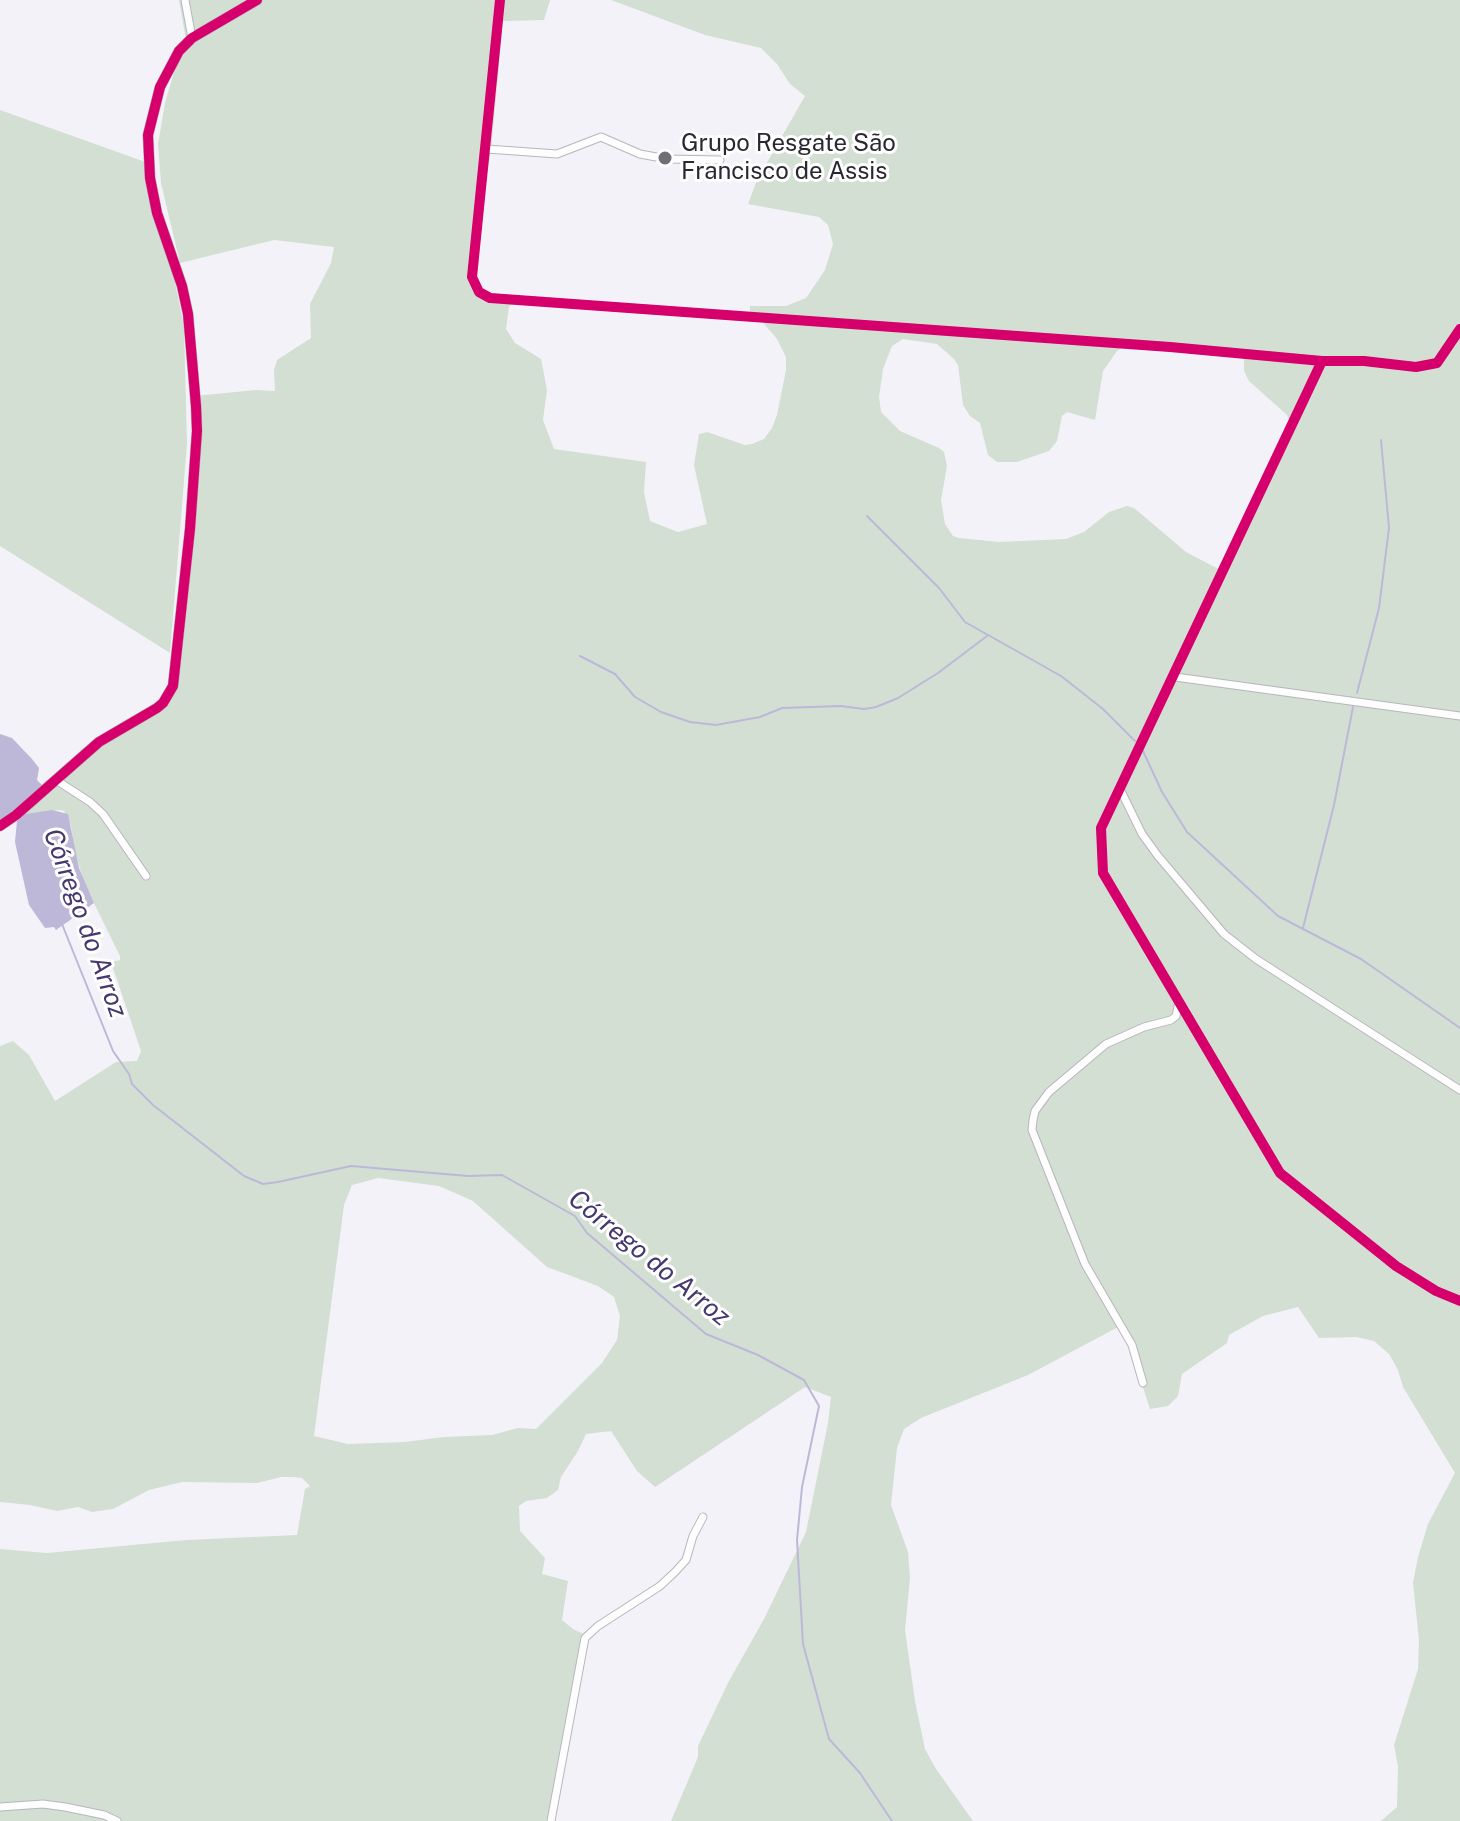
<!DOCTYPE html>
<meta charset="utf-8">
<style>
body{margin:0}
canvas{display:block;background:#f2f2f8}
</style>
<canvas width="1460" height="1821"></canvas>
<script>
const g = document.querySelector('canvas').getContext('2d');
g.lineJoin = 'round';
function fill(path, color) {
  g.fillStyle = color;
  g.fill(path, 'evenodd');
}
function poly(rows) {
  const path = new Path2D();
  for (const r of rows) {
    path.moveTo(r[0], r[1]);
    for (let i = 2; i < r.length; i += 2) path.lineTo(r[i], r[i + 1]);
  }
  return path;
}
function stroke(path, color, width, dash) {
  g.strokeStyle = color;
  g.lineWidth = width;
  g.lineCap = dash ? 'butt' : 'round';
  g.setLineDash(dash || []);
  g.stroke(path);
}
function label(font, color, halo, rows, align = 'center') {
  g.font = font + ' "Public Sans",sans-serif';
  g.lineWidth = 6;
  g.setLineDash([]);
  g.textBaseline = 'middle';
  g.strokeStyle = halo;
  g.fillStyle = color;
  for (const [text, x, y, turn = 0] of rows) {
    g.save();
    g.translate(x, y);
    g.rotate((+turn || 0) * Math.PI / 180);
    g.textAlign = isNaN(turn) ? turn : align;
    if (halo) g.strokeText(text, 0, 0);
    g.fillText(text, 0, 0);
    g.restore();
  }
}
fill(poly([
 [179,0,248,0,186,40],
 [262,0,550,0,544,20,503,21,491,150,478,227,476,276,485,294,519,297,509,307,506,329,515,343,541,359,547,390,543,420,554,449,646,462,644,492,650,521,678,532,707,524,694,465,699,434,707,432,745,445,752,444,764,439,772,428,777,415,786,370,786,357,777,339,760,319,750,313,750,306,786,306,806,298,825,270,833,244,828,225,819,217,748,204,757,180,805,96,790,84,777,64,761,48,705,35,611,0,1460,0,1460,1821,1381,1821,1397,1807,1398,1766,1394,1745,1418,1669,1419,1640,1413,1583,1418,1557,1428,1524,1455,1473,1403,1387,1398,1370,1389,1354,1374,1341,1356,1337,1319,1338,1298,1307,1263,1316,1229,1335,1227,1343,1182,1374,1178,1396,1168,1406,1150,1409,1127,1338,1120,1326,1028,1375,921,1418,904,1429,897,1448,891,1505,908,1552,910,1578,905,1630,915,1701,925,1749,936,1769,973,1821,671,1821,698,1757,698,1746,729,1681,764,1619,806,1532,828,1423,831,1397,805,1387,655,1487,637,1471,611,1431,586,1434,578,1451,561,1477,558,1490,547,1498,526,1501,519,1506,520,1531,545,1558,542,1574,568,1581,562,1620,573,1629,588,1636,554,1821,0,1821,0,1549,47,1553,186,1540,297,1535,305,1489,310,1486,302,1478,293,1477,281,1477,257,1483,182,1482,149,1490,113,1509,92,1512,78,1507,57,1511,30,1505,0,1502,0,1046,13,1041,29,1055,55,1101,116,1062,137,1061,141,1051,111,962,120,960,120,956,85,885,74,849,71,825,64,811,60,810,25,814,98,749,146,720,174,687,194,467,194,396,256,390,275,391,274,370,277,360,311,338,310,304,331,263,334,247,274,240,180,263,161,183,158,144,165,103,175,69,186,50,197,40],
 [903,339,937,344,954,359,958,365,963,405,970,416,980,423,988,455,997,462,1017,462,1049,451,1057,441,1062,416,1067,412,1095,420,1103,371,1117,351,1127,345,1244,350,1244,371,1249,381,1287,415,1293,428,1224,572,1186,552,1134,508,1127,506,1109,512,1084,532,1066,539,999,542,959,538,953,536,945,524,941,500,947,466,944,452,939,448,900,431,881,412,879,397,883,369,892,346],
 [378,1178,439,1186,473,1201,547,1267,598,1286,614,1297,620,1316,617,1340,602,1363,536,1429,518,1428,492,1435,444,1437,405,1442,348,1444,314,1436,344,1205,352,1185],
 [0,110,151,164,184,327,187,444,170,653,0,546]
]), '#d4dfd3');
fill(poly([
 [0,734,12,738,32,759,39,768,37,780,44,787,0,824],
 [52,810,68,814,79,868,94,903,56,930,54,927,45,928,29,905,15,842,17,821,25,814]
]), '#bdb8d8');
stroke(poly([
 [867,516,939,588,965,622,1061,676,1103,709,1135,741],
 [580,656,615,674,635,697,661,712,690,722,716,725,760,717,782,708,841,706,864,709,876,707,898,698,938,673,987,636],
 [1357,693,1379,608,1389,528,1381,440],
 [1143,751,1162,792,1187,832,1278,916,1361,959,1460,1028],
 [62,924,113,1051,129,1074,132,1084,153,1105,244,1176,263,1184,278,1182,351,1166,468,1176,502,1175,575,1216,587,1233,706,1334,758,1355,804,1380,819,1406,802,1487,797,1540,803,1644,829,1739,860,1773,892,1821],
 [1303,928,1334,805,1353,707]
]), '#bdb8d8', 2);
const street = poly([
 [185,0,192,38],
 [500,0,472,277,479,292,490,298,1170,347,1322,361,1364,361,1416,367,1437,363,1460,329],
 [487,149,557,154,601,137,640,154,667,159,720,160],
 [1322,361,1101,828,1103,873,1280,1173,1396,1266,1436,1291,1460,1301],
 [1175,677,1460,716],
 [56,780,90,802,103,814,146,876],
 [1120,789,1142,834,1158,856,1224,934,1256,959,1460,1090],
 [1143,1383,1132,1345,1085,1264,1032,1130,1033,1120,1035,1111,1049,1092,1106,1044,1144,1027,1171,1020,1176,1016,1179,1002],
 [0,1807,43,1804,65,1807,104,1815,117,1821],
 [551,1821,585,1638,598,1626,660,1586,675,1572,686,1560,693,1536,703,1517]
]);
const secondary = poly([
 [0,826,16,815,99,742,157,708,163,703,173,686,190,529,197,431,196,406,188,314,182,286,157,213,150,178,148,135,160,87,179,51,192,38,257,0]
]);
stroke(street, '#b6b6bc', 9);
stroke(secondary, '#b6b6bc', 11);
stroke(street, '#fdfdfe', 7);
stroke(secondary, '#fdfdfe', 9);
stroke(poly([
 [500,0,472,277,479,292,490,298,1170,347,1322,361,1364,361,1416,367,1437,363,1460,329],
 [1322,361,1101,828,1103,873,1280,1173,1396,1266,1436,1291,1460,1301],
 [0,826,16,815,99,742,157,708,163,703,173,686,190,529,197,431,196,406,188,314,182,286,157,213,150,178,148,135,160,87,179,51,192,38,257,0]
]), '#d6006c', 10);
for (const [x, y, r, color] of [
 [665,158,8,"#6f6f76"]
]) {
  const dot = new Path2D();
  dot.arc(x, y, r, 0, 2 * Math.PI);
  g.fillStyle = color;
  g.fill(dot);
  stroke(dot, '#fefefe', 3);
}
label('24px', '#292830', '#fefefe', [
 ["Grupo Resgate São",681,144],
 ["Francisco de Assis",681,172]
], 'left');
label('italic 26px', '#44386f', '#fefefe', [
 ["Córrego do Arroz",85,923,70],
 ["Córrego do Arroz",649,1258,39]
]);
</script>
